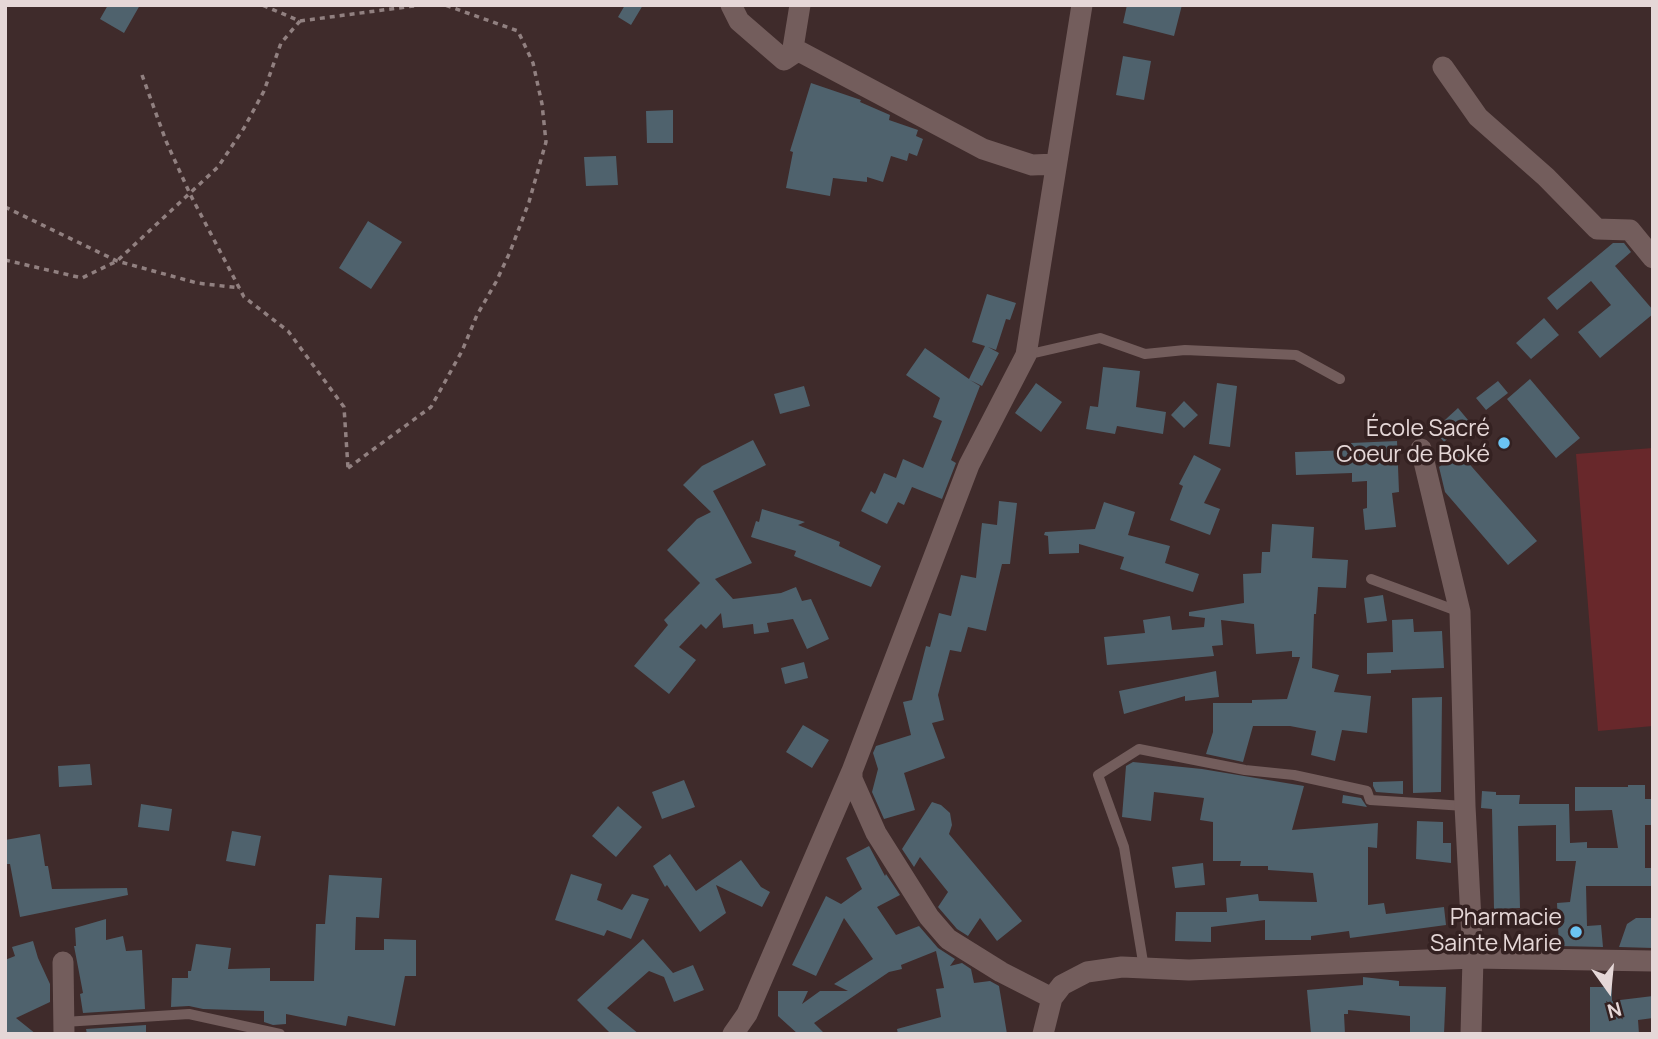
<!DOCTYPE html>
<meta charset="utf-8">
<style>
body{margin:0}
#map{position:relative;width:1658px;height:1039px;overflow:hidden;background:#3f2b2b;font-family:Manrope,sans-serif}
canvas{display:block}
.frame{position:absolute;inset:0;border:7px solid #e5d7d7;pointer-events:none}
.north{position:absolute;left:1574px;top:955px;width:70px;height:70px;-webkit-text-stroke:5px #342121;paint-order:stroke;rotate:165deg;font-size:19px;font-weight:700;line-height:28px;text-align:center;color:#e5d7d7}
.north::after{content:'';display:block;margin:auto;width:24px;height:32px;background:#e5d7d7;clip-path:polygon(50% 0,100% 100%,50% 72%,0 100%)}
</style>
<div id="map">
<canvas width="1658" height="1039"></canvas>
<div class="frame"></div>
<div class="north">N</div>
</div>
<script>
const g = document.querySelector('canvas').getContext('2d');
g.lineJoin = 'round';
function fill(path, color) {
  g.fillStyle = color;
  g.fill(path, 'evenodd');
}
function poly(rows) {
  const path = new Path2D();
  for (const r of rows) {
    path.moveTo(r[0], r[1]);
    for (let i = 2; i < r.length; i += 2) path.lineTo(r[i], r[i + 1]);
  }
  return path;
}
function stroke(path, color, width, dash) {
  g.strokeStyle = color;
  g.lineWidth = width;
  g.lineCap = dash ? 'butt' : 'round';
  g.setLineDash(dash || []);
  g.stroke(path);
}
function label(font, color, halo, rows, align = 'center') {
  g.font = font + ' Manrope,sans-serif';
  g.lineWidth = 7;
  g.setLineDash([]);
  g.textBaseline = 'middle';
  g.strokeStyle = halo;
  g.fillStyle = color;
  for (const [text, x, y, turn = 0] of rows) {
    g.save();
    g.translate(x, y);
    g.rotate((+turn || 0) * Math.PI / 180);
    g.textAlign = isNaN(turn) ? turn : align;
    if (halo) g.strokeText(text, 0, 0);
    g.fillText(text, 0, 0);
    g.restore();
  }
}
fill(poly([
 [1653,448,1653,726,1598,731,1576,454]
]), '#68282b');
fill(poly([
 [108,5,140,5,124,33,100,19],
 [625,5,643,5,631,25,618,17],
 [1127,5,1182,5,1174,36,1123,23],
 [1123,56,1151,61,1144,100,1116,95],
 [811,83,861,100,860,102,890,115,889,120,918,130,916,136,923,139,917,156,909,153,907,161,891,156,883,182,867,177,867,182,833,178,830,196,786,188,793,152,790,151],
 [673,110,673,143,647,143,646,111],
 [616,156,618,185,586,186,584,157],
 [368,221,402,242,371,289,339,268],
 [1613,243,1624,243,1631,252,1615,266,1653,310,1653,314,1600,358,1578,332,1611,305,1591,281,1557,310,1547,298],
 [987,294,1016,303,1010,320,1006,319,996,350,988,347,999,353,982,386,970,380,980,386,951,460,956,463,942,499,912,487,904,505,898,502,887,524,861,511,871,491,875,494,884,473,896,478,903,459,923,468,942,421,933,417,940,398,906,375,925,348,969,379,985,346,972,342],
 [1544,318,1559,335,1531,359,1516,343],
 [1103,367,1140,371,1136,407,1166,412,1163,434,1117,426,1115,434,1086,429,1090,406,1098,407],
 [1530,379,1580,438,1556,458,1507,399],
 [1498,381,1508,393,1486,410,1476,398],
 [1036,383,1062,402,1041,432,1015,413],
 [1217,383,1237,386,1230,447,1209,444],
 [804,386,810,406,780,414,774,394],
 [1184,401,1198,415,1184,428,1171,415],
 [1458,408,1468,420,1444,442,1434,430],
 [753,440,766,465,713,491,752,563,715,579,733,599,781,593,796,587,802,601,811,599,829,639,807,649,793,619,767,623,769,632,754,634,753,624,723,628,721,613,706,629,701,624,679,647,696,660,669,694,634,666,668,625,664,620,700,583,667,550,697,519,711,512,683,485,702,466],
 [1397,441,1399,492,1392,493,1396,527,1365,530,1363,509,1367,508,1367,481,1352,482,1352,473,1296,475,1295,452,1351,450,1351,443],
 [1458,451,1537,541,1508,565,1445,492,1439,467],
 [1194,455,1221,469,1204,503,1220,509,1210,535,1170,520,1183,486,1179,484],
 [999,501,1017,503,1010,564,1002,564,986,631,968,627,961,652,950,650,938,695,944,720,932,723,945,758,904,773,915,810,884,819,872,792,878,769,873,753,876,746,911,735,903,702,912,700,926,646,930,647,939,613,951,616,961,575,976,578,982,523,997,525],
 [1104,502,1135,512,1128,535,1170,546,1165,563,1199,574,1193,592,1120,569,1124,557,1079,544,1079,553,1049,554,1048,536,1044,535,1045,532,1095,529],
 [762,509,805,522,798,525,840,542,839,546,881,566,871,587,794,556,796,551,751,537,756,521,759,522],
 [1272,524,1314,527,1312,558,1348,560,1346,588,1318,587,1316,614,1314,614,1312,668,1339,675,1334,692,1371,696,1367,733,1342,730,1335,761,1311,755,1316,731,1290,726,1253,726,1243,762,1206,754,1213,732,1213,703,1252,703,1252,700,1287,699,1300,657,1292,657,1292,651,1256,654,1254,624,1221,620,1223,645,1212,646,1214,656,1107,665,1104,637,1145,633,1143,620,1170,616,1172,630,1204,627,1205,618,1189,616,1189,612,1244,603,1243,574,1261,573,1262,552,1270,552],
 [1383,595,1387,621,1367,623,1364,598],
 [1413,619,1414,632,1442,631,1444,668,1391,670,1391,673,1367,674,1367,653,1393,652,1392,620],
 [804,662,808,678,785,684,781,668],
 [1216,671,1219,697,1185,701,1185,696,1124,714,1119,691],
 [1442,697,1441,792,1413,793,1412,698],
 [803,725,829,740,812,768,786,752],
 [1133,762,1202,769,1304,786,1292,830,1378,823,1377,848,1368,847,1368,905,1384,903,1386,914,1444,907,1446,925,1350,938,1349,931,1311,936,1311,940,1265,940,1265,920,1211,927,1211,942,1175,941,1176,912,1227,912,1226,898,1258,894,1259,901,1317,902,1313,873,1268,870,1268,866,1240,866,1241,861,1213,861,1213,822,1200,820,1204,798,1154,792,1151,821,1122,817,1126,766],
 [90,764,92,785,59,787,58,766],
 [684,780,695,807,662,819,652,792],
 [1403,781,1403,794,1376,792,1373,786,1373,782],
 [1628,785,1645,785,1645,799,1653,799,1653,825,1645,825,1645,868,1652,868,1653,886,1586,886,1587,926,1601,925,1603,947,1559,946,1557,903,1570,902,1576,861,1556,861,1556,825,1518,826,1520,908,1494,909,1492,809,1481,808,1482,791,1496,792,1496,795,1520,795,1519,804,1569,804,1570,843,1587,842,1587,848,1618,848,1612,810,1575,811,1575,787,1628,787],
 [1343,795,1361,798,1367,807,1342,803],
 [932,802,941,805,950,813,952,825,949,834,1022,921,997,941,980,918,968,936,957,929,938,907,948,892,920,857,914,867,902,849],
 [141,804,172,809,169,831,138,827],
 [618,806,642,827,616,857,592,836],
 [1417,821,1443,822,1443,843,1451,843,1451,863,1416,859],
 [232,831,261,836,255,866,226,861],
 [40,834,45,866,48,866,52,889,127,888,128,895,20,917,10,864,5,864,5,840],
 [869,846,885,876,886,874,900,895,877,907,896,935,919,926,938,948,955,959,950,966,962,963,971,969,974,983,990,981,999,986,1007,1034,898,1034,897,1029,941,1017,936,989,944,988,936,951,901,965,902,969,889,972,814,1023,825,1034,798,1034,778,1016,778,991,808,991,802,1004,820,991,848,991,834,984,873,959,844,918,816,976,792,965,826,896,841,904,862,889,846,858],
 [670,854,696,891,741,860,761,887,770,892,762,907,716,885,726,913,700,932,667,885,665,887,653,866],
 [1203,863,1205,885,1175,888,1172,867],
 [571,874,602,884,597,900,622,910,632,894,649,899,631,939,607,930,604,936,555,920],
 [329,875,382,878,379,918,356,917,355,950,384,950,384,939,416,940,416,976,405,976,395,1026,348,1016,346,1026,286,1014,286,1024,273,1025,264,1022,264,1011,203,1009,189,1006,171,1007,172,978,188,978,188,971,191,971,196,944,231,948,228,969,270,968,270,981,314,981,316,924,325,924],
 [1636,918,1653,918,1653,948,1619,947,1627,924],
 [106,919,106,940,123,936,126,951,142,950,145,1009,83,1013,80,994,83,993,74,946,76,946,75,928],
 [643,939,673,973,693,965,704,990,674,1002,664,977,649,971,607,1008,639,1034,611,1034,577,1000],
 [33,941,38,958,50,984,50,1002,16,1018,36,1034,5,1034,5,960,15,956,12,947],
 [1609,973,1612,973,1612,1001,1653,996,1653,1018,1638,1020,1639,1034,1590,1034,1590,987,1604,987],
 [1363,977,1399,981,1399,986,1446,987,1444,1034,1410,1034,1410,1016,1348,1010,1348,1014,1344,1014,1345,1034,1311,1034,1307,990,1363,985],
 [146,1025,146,1034,87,1034,86,1029]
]), '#4f626d');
stroke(poly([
 [300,21,421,5],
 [142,75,166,141,190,194,244,297,288,331,344,407,348,468],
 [5,207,117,261,197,283,240,288],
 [5,260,82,278,117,261,218,167,244,128,264,91,281,43,300,21,262,5],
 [348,468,431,407,462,351,477,315,496,282,510,252,529,202,546,142,542,104,533,63,518,31,445,5]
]), '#918080', 3.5, [5, 5]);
stroke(poly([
 [1026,355,1100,338,1145,354,1185,350,1296,355,1340,379],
 [1371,579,1460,612],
 [1144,968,1124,847,1098,775,1139,749,1245,770,1294,775,1367,791,1370,800,1465,806],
 [64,1022,189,1014,280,1034]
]), '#735d5c', 10);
stroke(poly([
 [731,5,739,21,784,60,793,54,793,48],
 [800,5,793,48,983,149,1032,165,1056,164],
 [1443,67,1478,117,1546,177,1597,229,1630,230,1653,258],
 [1421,449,1460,612,1465,806,1473,958,1471,1034],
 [852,771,852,779,876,833,929,917,948,939,1001,972,1052,998,1062,985,1087,972,1122,967,1189,970,1473,958,1653,961],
 [63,962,64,1034],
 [733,1034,747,1014,852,771,969,465,1026,355,1082,5],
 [1043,1034,1052,998]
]), '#735d5c', 21);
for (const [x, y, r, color] of [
 [1504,443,7,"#6bc3f2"],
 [1576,932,7,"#6bc3f2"]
]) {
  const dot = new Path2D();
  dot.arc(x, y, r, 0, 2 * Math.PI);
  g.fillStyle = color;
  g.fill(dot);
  stroke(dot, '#342121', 2.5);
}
label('23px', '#e5d7d7', '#342121', [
 ["École Sacré",1490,430],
 ["Coeur de Boké",1490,456],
 ["Pharmacie",1562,919],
 ["Sainte Marie",1562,945]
], 'right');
</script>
